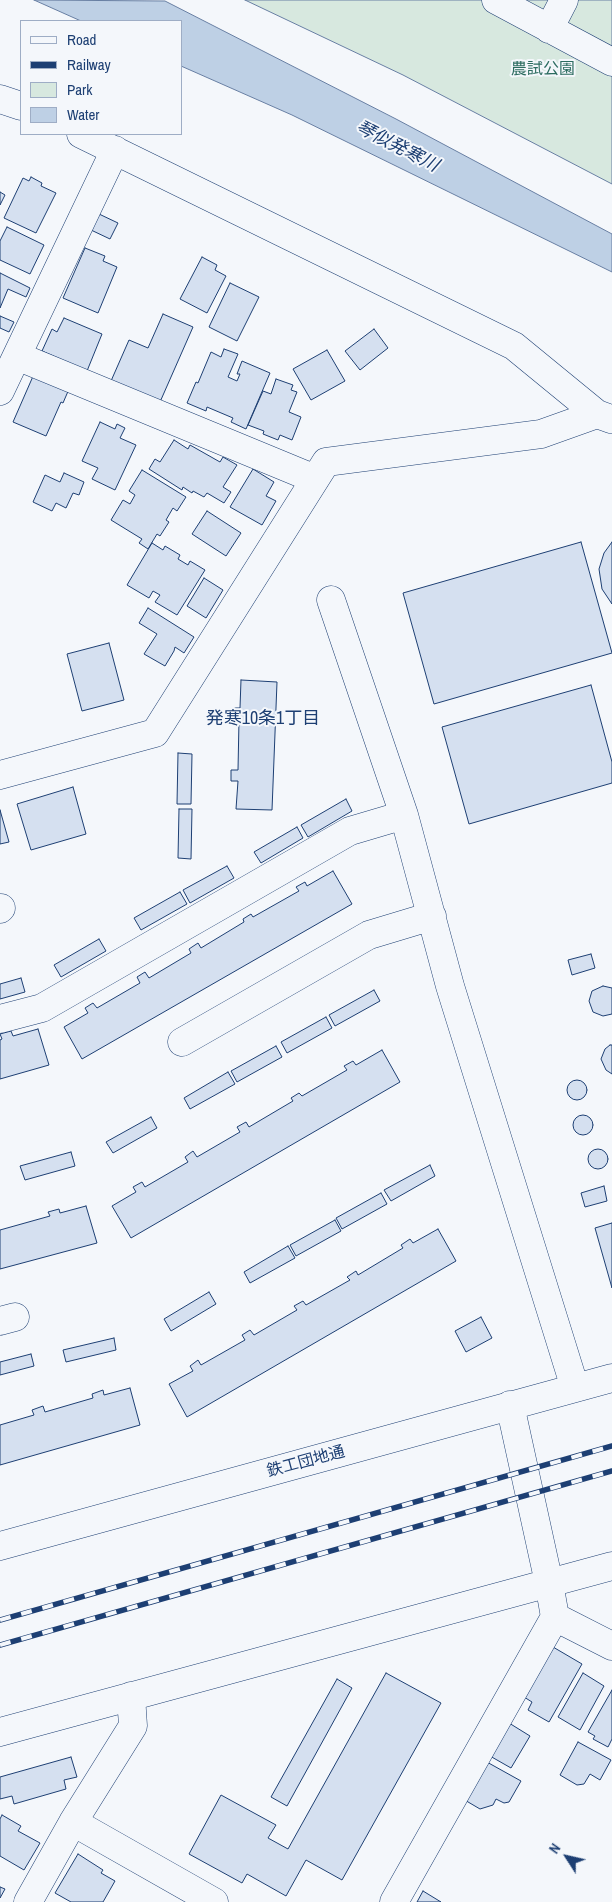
<!DOCTYPE html>
<meta charset="utf-8">
<style>
body{margin:0}
#map{position:relative;width:612px;height:1902px;overflow:hidden;background:#f4f7fb;font-family:"Archivo Narrow",sans-serif}
canvas{display:block}
.legend{position:absolute;left:20px;top:20px;width:162px;height:115px;box-sizing:border-box;background:#f4f7fb;border:1px solid #9eadc5;margin:0;padding:6px 9px;list-style:none;font-size:15px;color:#1d3f73}
.legend li{display:flex;align-items:center;gap:10px;height:25px}
.legend b{width:25px;border:1px solid #9eadc5}
.north{position:absolute;left:542px;top:1832px;width:50px;height:50px;-webkit-text-stroke:4px #f4f7fb;paint-order:stroke;rotate:305deg;font-size:14px;font-weight:700;line-height:20px;text-align:center;color:#1d3f73}
.north::after{content:'';display:block;margin:auto;width:18px;height:22px;background:#1d3f73;clip-path:polygon(50% 0,100% 100%,50% 72%,0 100%)}
</style>
<div id="map">
<canvas width="612" height="1902"></canvas>
<ul class="legend">
<li><b style="height:6px;background:#f4f7fb"></b>Road</li>
<li><b style="height:6px;background:#1d3f73"></b>Railway</li>
<li><b style="height:14px;background:#d7e8df"></b>Park</li>
<li><b style="height:14px;background:#bed0e5"></b>Water</li>
</ul>
<div class="north">N</div>
</div>
<script>
const g = document.querySelector('canvas').getContext('2d');
g.lineJoin = 'round';
function fill(path, color) {
  g.fillStyle = color;
  g.fill(path, 'evenodd');
}
function poly(rows) {
  const path = new Path2D();
  for (const r of rows) {
    if (r.length === 3) {
      path.moveTo(r[0] + r[2], r[1]);
      path.arc(r[0], r[1], r[2], 0, 2 * Math.PI);
      continue;
    }
    path.moveTo(r[0], r[1]);
    for (let i = 2; i < r.length; i += 2) path.lineTo(r[i], r[i + 1]);
  }
  return path;
}
function stroke(path, color, width, dash) {
  g.strokeStyle = color;
  g.lineWidth = width;
  g.lineCap = dash ? 'butt' : 'round';
  g.setLineDash(dash || []);
  g.stroke(path);
}
function label(font, color, halo, rows, align = 'center') {
  g.font = font + ' "Archivo Narrow","Noto Sans JP",sans-serif';
  g.lineWidth = 4;
  g.setLineDash([]);
  g.textBaseline = 'middle';
  g.strokeStyle = halo;
  g.fillStyle = color;
  for (const [text, x, y, turn = 0] of rows) {
    g.save();
    g.translate(x, y);
    g.rotate((+turn || 0) * Math.PI / 180);
    g.textAlign = isNaN(turn) ? turn : align;
    if (halo) g.strokeText(text, 0, 0);
    g.fillText(text, 0, 0);
    g.restore();
  }
}
const green = poly([
 [245,0,612,0,612,184,403,75,245,0]
]);
fill(green, '#d7e8df');
stroke(green, '#687fa3', 1);
const water = poly([
 [34,0,165,1,396,119,612,234,612,272,292,115,181,66,181,21,81,21,34,0]
]);
fill(water, '#bed0e5');
stroke(water, '#687fa3', 1);
const building = poly([
 [31,177,42,183,41,186,56,193,36,233,4,218,23,178,29,181,31,177],
 [0,192,5,195,0,205,0,192],
 [99,214,118,223,110,239,91,230,99,214],
 [7,227,44,245,30,274,0,260,0,241,7,227],
 [85,248,105,256,103,261,117,267,98,313,63,298,85,248],
 [202,257,217,265,215,270,226,276,207,313,180,299,202,257],
 [0,273,30,288,26,297,8,289,0,308,0,273],
 [230,283,259,297,237,341,209,327,230,283],
 [163,314,193,327,160,402,111,381,129,340,148,348,163,314],
 [0,316,14,322,9,332,0,328,0,316],
 [64,318,102,334,87,371,42,351,52,329,57,332,64,318],
 [374,329,388,348,360,370,345,351,374,329],
 [224,349,238,354,228,377,237,381,240,374,237,374,242,361,270,373,246,429,231,422,233,418,207,407,206,411,187,403,196,382,198,383,211,352,221,357,224,349],
 [327,350,345,381,311,400,293,369,327,350],
 [34,374,69,389,63,403,61,402,46,436,13,422,34,374],
 [276,379,293,385,291,390,297,392,289,412,301,417,292,440,280,435,278,440,263,434,264,431,248,425,263,391,271,394,276,379],
 [100,422,115,429,117,424,125,428,120,438,136,445,115,490,92,479,98,468,82,461,100,422],
 [174,440,188,449,190,445,220,462,223,457,237,465,223,487,231,492,224,503,207,493,204,497,193,491,192,493,183,487,182,490,149,469,155,459,160,462,174,440],
 [253,469,274,482,266,496,276,501,262,525,230,507,253,469],
 [142,470,186,497,177,511,173,508,166,520,169,522,160,536,157,534,148,549,139,543,142,539,111,520,123,500,130,504,135,495,129,491,142,470],
 [64,473,84,482,79,495,73,493,66,508,56,503,52,511,33,502,45,475,60,482,64,473],
 [207,511,241,533,226,556,192,534,207,511],
 [581,542,612,653,434,704,403,593,581,542],
 [612,542,612,604,602,589,599,569,604,553,612,542],
 [152,543,163,550,165,546,180,555,178,559,188,565,190,561,205,570,177,615,155,602,160,595,153,591,149,598,127,585,152,543],
 [204,578,223,590,206,618,187,606,204,578],
 [148,608,194,637,184,653,175,647,174,651,165,666,144,654,157,634,139,623,148,608],
 [109,643,124,700,82,711,67,654,109,643],
 [241,680,277,682,272,810,236,809,238,781,231,781,231,770,238,770,239,720,234,720,234,708,240,708,241,680],
 [591,685,612,762,612,783,469,824,442,727,591,685],
 [178,753,192,754,191,804,177,804,178,753],
 [73,787,86,834,31,850,17,804,73,787],
 [346,799,352,811,308,837,301,825,346,799],
 [179,809,192,809,191,859,178,858,179,809],
 [0,810,9,842,0,844,0,810],
 [297,827,303,838,261,863,254,852,297,827],
 [227,866,234,878,190,903,183,890,227,866],
 [333,871,352,904,82,1059,64,1027,88,1013,85,1008,93,1003,97,1008,140,983,137,977,145,972,149,978,191,953,189,949,198,943,201,948,244,922,243,919,251,914,253,917,299,891,296,887,305,882,307,886,333,871],
 [180,892,187,904,141,930,134,918,180,892],
 [99,939,106,951,61,977,54,965,99,939],
 [591,954,595,968,572,975,568,960,591,954],
 [21,978,25,992,0,999,0,984,21,978],
 [603,986,612,988,612,1014,603,1016,593,1012,589,1001,592,991,603,986],
 [374,990,380,1001,335,1026,329,1015,374,990],
 [326,1017,332,1028,287,1053,281,1042,326,1017],
 [38,1029,49,1065,0,1079,0,1040,2,1039,0,1034,11,1031,13,1036,38,1029],
 [610,1045,612,1045,612,1074,606,1070,601,1059,605,1049,610,1045],
 [276,1046,282,1057,237,1082,231,1071,276,1046],
 [382,1050,400,1082,131,1238,112,1206,136,1192,133,1187,142,1182,145,1187,188,1162,185,1157,193,1151,197,1157,240,1132,237,1127,246,1122,249,1127,293,1101,291,1098,299,1093,302,1096,347,1070,344,1066,353,1061,356,1065,382,1050],
 [228,1072,235,1084,190,1109,184,1098,228,1072],
 [577,1090,10],
 [583,1125,10],
 [151,1117,157,1128,113,1153,106,1142,151,1117],
 [598,1159,10],
 [71,1152,75,1166,25,1180,20,1166,71,1152],
 [430,1165,435,1176,391,1201,384,1190,430,1165],
 [604,1186,607,1201,585,1207,581,1193,604,1186],
 [381,1193,387,1204,342,1229,336,1218,381,1193],
 [86,1206,97,1243,0,1269,0,1230,50,1216,48,1212,59,1209,60,1213,86,1206],
 [335,1220,341,1231,296,1256,290,1245,335,1220],
 [612,1223,612,1288,595,1228,612,1223],
 [438,1229,456,1261,187,1417,169,1384,193,1371,190,1366,198,1360,201,1365,245,1340,242,1335,250,1330,254,1335,297,1310,294,1306,303,1301,306,1305,350,1280,347,1277,356,1271,358,1275,403,1248,401,1245,410,1239,413,1243,438,1229],
 [288,1246,295,1258,250,1283,244,1272,288,1246],
 [209,1292,216,1304,171,1331,164,1319,209,1292],
 [481,1317,492,1338,466,1352,455,1331,481,1317],
 [114,1338,116,1350,66,1362,63,1350,114,1338],
 [31,1354,34,1366,0,1375,0,1362,31,1354],
 [130,1388,140,1425,0,1465,0,1425,34,1415,32,1410,43,1406,45,1412,93,1398,92,1394,103,1390,104,1395,130,1388],
 [553,1647,582,1664,549,1722,528,1710,532,1702,524,1697,553,1647],
 [386,1673,441,1703,342,1880,306,1860,286,1896,247,1874,242,1883,189,1854,221,1795,276,1825,268,1838,288,1849,386,1673],
 [583,1673,604,1686,580,1730,558,1717,583,1673],
 [337,1679,352,1688,287,1806,271,1797,337,1679],
 [612,1690,612,1739,608,1747,593,1739,595,1736,588,1732,612,1690],
 [509,1723,530,1736,511,1768,490,1756,509,1723],
 [578,1742,611,1760,600,1780,590,1774,584,1784,577,1785,560,1775,578,1742],
 [71,1757,77,1777,64,1780,66,1789,14,1804,12,1796,0,1799,0,1777,71,1757],
 [485,1761,521,1781,509,1802,504,1803,496,1799,493,1805,480,1809,463,1799,485,1761],
 [2,1815,21,1826,18,1831,40,1843,24,1870,0,1856,0,1819,2,1815],
 [78,1854,103,1870,101,1873,115,1881,103,1902,71,1902,55,1893,78,1854],
 [0,1887,5,1889,0,1898,0,1887],
 [423,1891,441,1902,417,1902,423,1891]
]);
fill(building, '#d5e0f0');
stroke(building, '#1d3f73', 1);
const minor = poly([
 [496,0,612,62],
 [549,29,564,0],
 [0,99,21,106],
 [81,134,514,346,597,414,611,419],
 [17,356,315,479],
 [0,391,115,150],
 [331,600,404,815,450,986,575,1388],
 [0,775,155,733,326,462,541,434,597,414],
 [0,909,1,908],
 [0,1019,42,1008,350,831,404,815],
 [182,1042,369,935,432,916],
 [0,1321,15,1317],
 [0,1546,612,1378],
 [555,1617,612,1646],
 [0,1732,612,1566],
 [73,1822,214,1902],
 [28,1902,73,1822,133,1726,131,1696],
 [394,1902,555,1617,549,1583,510,1405]
]);
stroke(minor, '#1d3f73', 29);
stroke(minor, '#f4f7fb', 28);
const rail = poly([
 [0,1620,612,1446],
 [0,1645,612,1471]
]);
stroke(rail, '#1d3f73', 5.5);
stroke(rail, '#f4f7fb', 4, [11]);
label('16px', '#2c6c60', '#f4f7fb', [
 ["農試公園",543,70]
]);
label('16px', '#1d3f73', '#f4f7fb', [
 ["鉄工団地通",306,1462,-15]
]);
label('italic 18px', '#1d3f73', '#f4f7fb', [
 ["琴似発寒川",397,147,27]
]);
label('18px', '#1d3f73', '#f4f7fb', [
 ["発寒10条1丁目",263,719]
]);
</script>
